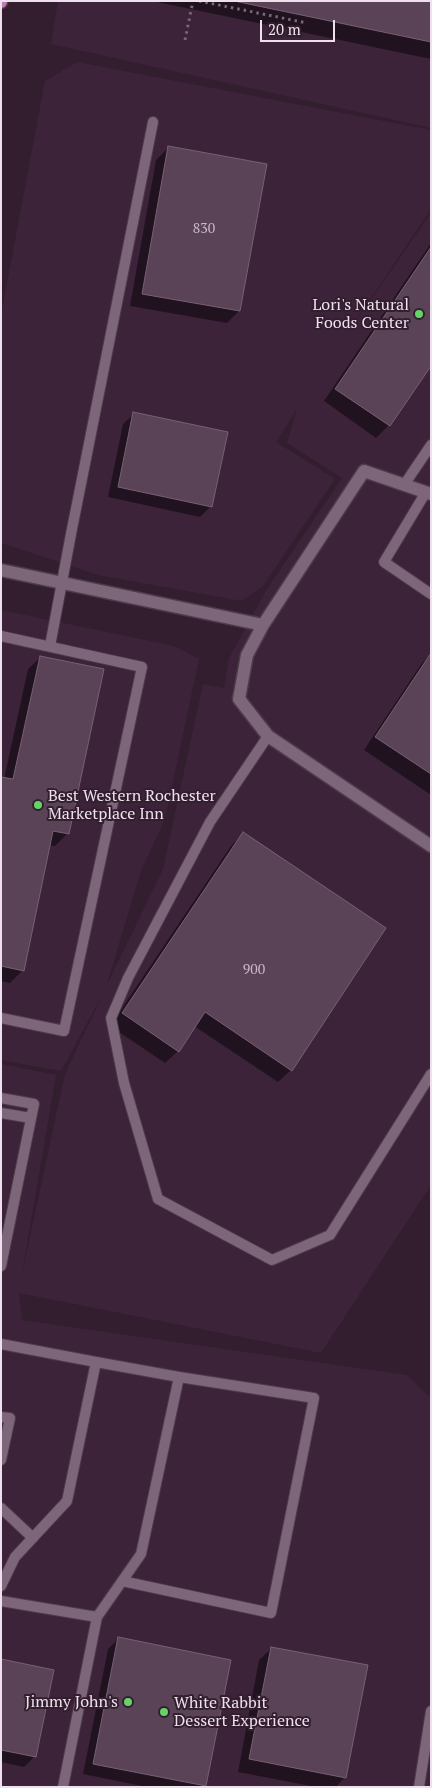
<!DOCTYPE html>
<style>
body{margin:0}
#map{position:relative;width:432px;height:1788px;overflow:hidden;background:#321e2f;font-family:"PT Serif",serif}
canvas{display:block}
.frame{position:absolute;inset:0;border:2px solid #eee0ec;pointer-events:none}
.scale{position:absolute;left:260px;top:20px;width:75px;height:22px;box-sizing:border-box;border:2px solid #eee0ec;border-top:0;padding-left:6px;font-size:15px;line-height:18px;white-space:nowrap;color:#eee0ec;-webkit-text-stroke:4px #321e2f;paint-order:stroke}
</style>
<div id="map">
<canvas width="432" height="1788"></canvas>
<div class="frame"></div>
<div class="scale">20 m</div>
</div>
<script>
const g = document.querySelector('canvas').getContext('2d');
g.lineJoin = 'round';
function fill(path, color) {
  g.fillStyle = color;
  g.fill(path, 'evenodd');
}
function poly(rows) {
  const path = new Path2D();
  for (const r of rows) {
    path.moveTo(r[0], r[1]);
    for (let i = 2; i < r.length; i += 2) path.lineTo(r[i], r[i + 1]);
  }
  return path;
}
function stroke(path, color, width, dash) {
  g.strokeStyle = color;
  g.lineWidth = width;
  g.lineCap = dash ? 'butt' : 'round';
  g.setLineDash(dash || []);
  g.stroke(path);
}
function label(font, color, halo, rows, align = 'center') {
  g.font = font + ' "PT Serif",serif';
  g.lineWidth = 4;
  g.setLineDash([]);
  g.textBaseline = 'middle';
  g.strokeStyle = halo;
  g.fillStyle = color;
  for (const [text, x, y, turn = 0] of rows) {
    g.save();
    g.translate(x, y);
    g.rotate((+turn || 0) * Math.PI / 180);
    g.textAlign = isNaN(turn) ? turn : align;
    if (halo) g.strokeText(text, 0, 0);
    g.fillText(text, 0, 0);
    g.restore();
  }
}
fill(poly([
 [58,1,431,1,431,128,51,44],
 [77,62,431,130,431,209,343,340,431,213,431,1185,321,1353,19,1293,22,1320,407,1375,431,1398,431,1787,1,1787,1,1064,56,1075,22,1274,65,1074,103,994,61,1071,1,1060,1,610,174,646,199,659,165,819,141,871,106,987,163,869,203,684,224,688,229,658,267,589,342,478,287,443,297,409,276,442,335,479,263,586,242,601,98,575,1,543,1,315,45,81]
]), '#3d2339');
fill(poly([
 [152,1,431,1,431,59],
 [169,147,239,311,227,323,130,306,156,160],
 [431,243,431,363,389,425,376,438,324,401],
 [134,414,211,506,200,517,108,497,123,424],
 [431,654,431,795,364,750,422,663],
 [41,657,67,834,55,846,49,845,23,970,10,983,1,981,1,778,4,779,28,669],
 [243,834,291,1070,278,1082,194,1026,178,1051,165,1063,110,1026,231,846],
 [118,1639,205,1786,204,1787,147,1787,83,1774,108,1649],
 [272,1648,345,1777,336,1787,316,1787,238,1772,259,1660],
 [1,1660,34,1757,24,1767,1,1762]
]), '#0007');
const building = poly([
 [234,1,431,1,431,42,234,1],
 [168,146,267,164,240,311,142,294,168,146],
 [431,247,431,366,390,426,335,389,431,247],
 [133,412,228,432,212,507,118,487,133,412],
 [431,653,431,774,375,737,431,653],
 [40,656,104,669,69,834,53,831,24,971,1,966,1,777,13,779,40,656],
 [243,832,386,928,292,1071,205,1012,179,1052,122,1013,243,832],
 [118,1637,231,1660,206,1786,93,1764,118,1637],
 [271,1647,368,1665,346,1778,249,1759,271,1647],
 [1,1659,54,1670,36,1757,1,1750,1,1659]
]);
fill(building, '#5a4356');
stroke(building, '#786074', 1);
const service = poly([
 [404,485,431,445],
 [426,492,384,562,431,594],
 [1,636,142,667,64,1031,1,1018],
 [50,646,71,534,153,122],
 [268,736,210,822,128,978,111,1018,124,1083,158,1199,272,1260,330,1235,431,1074],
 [1,1098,34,1104,1,1266],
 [1,1113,31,1118],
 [1,1344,96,1362,67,1501,15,1557,1,1586],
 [1,1417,10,1418,1,1460],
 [1,1508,33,1538],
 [122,1581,271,1613,314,1398,179,1377],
 [1,1601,97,1617],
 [63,1787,97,1617,141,1554,179,1377,96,1362],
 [419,1787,431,1711]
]);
const minor = poly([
 [1,570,263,625,364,471,431,494],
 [263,625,247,655,239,699,268,736,431,846]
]);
const primary = poly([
 [1,2,1,1]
]);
stroke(service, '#4d3b4a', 12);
stroke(minor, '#4d3b4a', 15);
stroke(primary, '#4d3b4a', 15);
stroke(poly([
 [199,1,307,23],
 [185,40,193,1]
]), '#786776', 3, [2.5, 4]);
stroke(service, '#7e667a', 10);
stroke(minor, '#7e667a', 12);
stroke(primary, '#c17ab7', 12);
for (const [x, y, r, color] of [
 [419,314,5,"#64d468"],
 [38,805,5,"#64d468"],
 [128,1702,5,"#64d468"],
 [164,1712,5,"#64d468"]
]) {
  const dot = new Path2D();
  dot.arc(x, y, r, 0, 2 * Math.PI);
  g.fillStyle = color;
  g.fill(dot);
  stroke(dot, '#321e2f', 2);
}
label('14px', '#c9b9c6', null, [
 ["830",204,229],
 ["900",254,970]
]);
label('16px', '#eee0ec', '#321e2f', [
 ["Lori's Natural",409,305],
 ["Foods Center",409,323],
 ["Best Western Rochester",48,796,"left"],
 ["Marketplace Inn",48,814,"left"],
 ["Jimmy John's",118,1702],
 ["White Rabbit",174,1703,"left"],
 ["Dessert Experience",174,1721,"left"]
], 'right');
</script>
